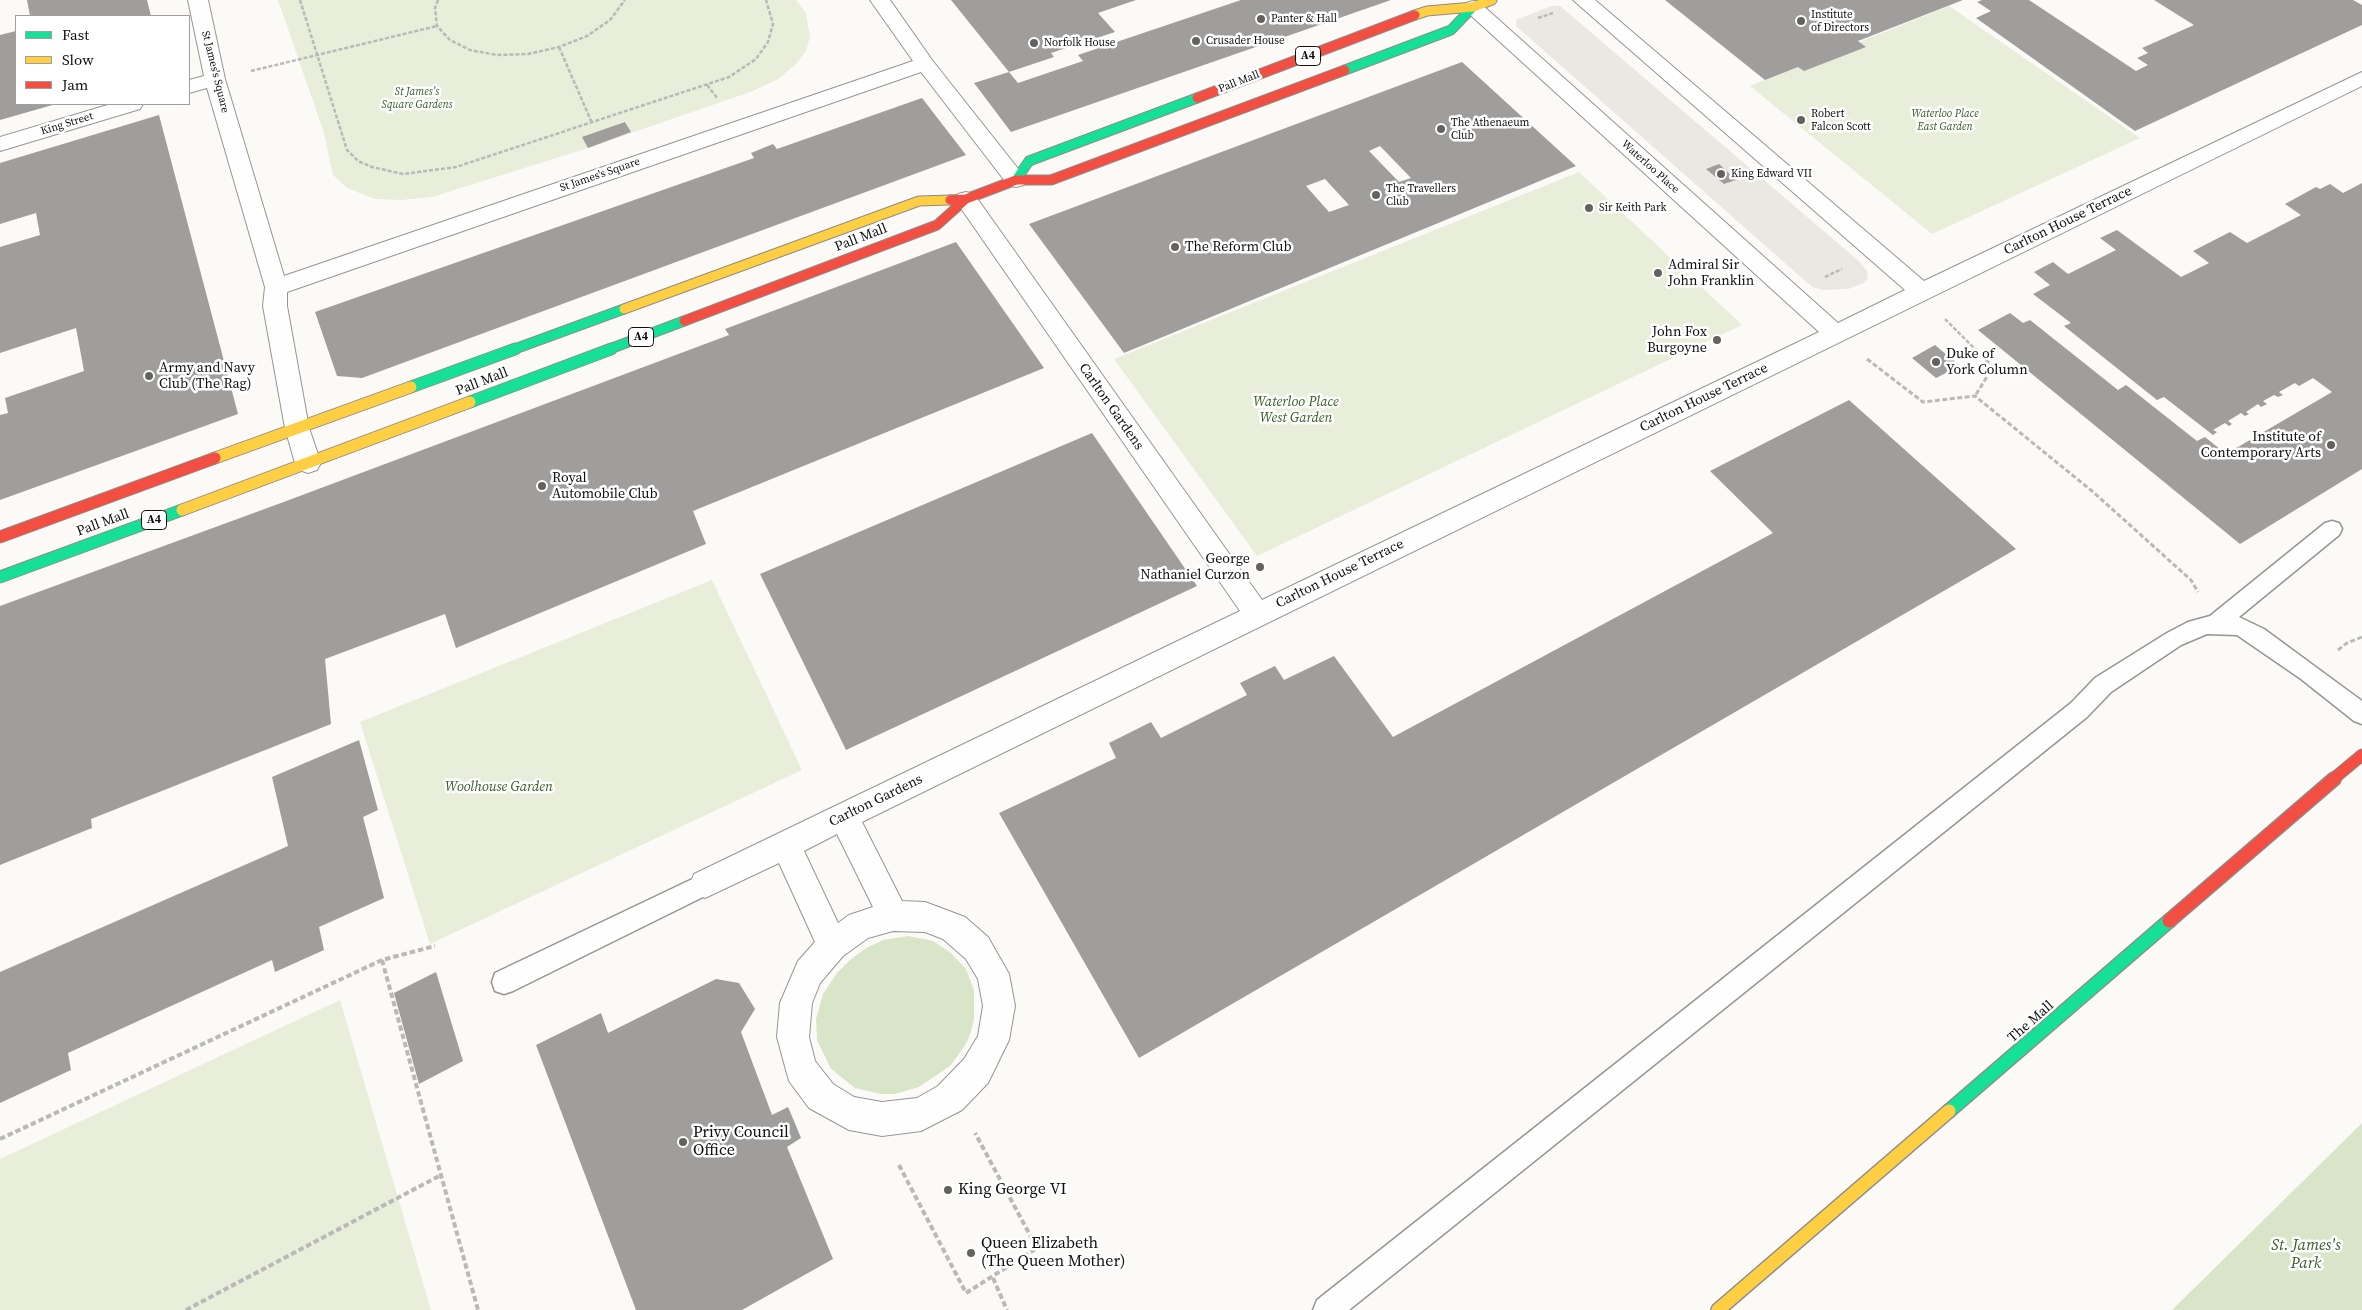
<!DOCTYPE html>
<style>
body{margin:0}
#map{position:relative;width:2362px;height:1310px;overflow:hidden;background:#fcfaf7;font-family:"Source Serif 4",serif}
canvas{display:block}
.legend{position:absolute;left:15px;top:15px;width:175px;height:90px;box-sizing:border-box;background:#fff;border:1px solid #9f9f9f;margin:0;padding:6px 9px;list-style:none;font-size:15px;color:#101010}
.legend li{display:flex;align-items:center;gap:10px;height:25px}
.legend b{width:25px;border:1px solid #9f9f9f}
</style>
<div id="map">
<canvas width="2362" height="1310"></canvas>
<ul class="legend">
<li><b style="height:6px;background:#16e098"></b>Fast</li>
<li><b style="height:6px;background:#ffcf43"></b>Slow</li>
<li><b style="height:6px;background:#f24e42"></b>Jam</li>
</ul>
</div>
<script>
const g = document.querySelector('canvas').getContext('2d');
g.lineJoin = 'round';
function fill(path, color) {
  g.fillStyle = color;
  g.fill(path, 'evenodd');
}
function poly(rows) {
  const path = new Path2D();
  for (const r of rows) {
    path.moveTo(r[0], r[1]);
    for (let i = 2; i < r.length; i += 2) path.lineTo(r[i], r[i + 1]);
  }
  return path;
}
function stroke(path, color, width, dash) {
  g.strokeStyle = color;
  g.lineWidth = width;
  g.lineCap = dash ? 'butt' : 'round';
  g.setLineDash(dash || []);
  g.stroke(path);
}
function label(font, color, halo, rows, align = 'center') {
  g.font = font + ' "Source Serif 4",serif';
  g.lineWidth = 5;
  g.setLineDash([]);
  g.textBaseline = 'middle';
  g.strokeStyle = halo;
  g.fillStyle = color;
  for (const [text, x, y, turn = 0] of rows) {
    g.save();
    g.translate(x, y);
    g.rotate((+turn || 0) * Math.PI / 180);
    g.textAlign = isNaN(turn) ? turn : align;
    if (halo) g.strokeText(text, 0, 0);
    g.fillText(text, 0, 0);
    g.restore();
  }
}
fill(poly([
 [278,0,796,0,806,13,810,37,806,51,796,64,778,79,753,91,588,148,432,197,402,200,375,199,347,188,333,175,324,133],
 [1949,6,2140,138,1932,234,1750,86],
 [1579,172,1742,325,1257,556,1114,359],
 [712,580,802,770,430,944,360,722],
 [340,1000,431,1310,0,1310,0,1159]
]), '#e8eed9');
fill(poly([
 [908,936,933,941,951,953,966,969,974,990,974,1019,971,1032,966,1044,950,1066,919,1087,895,1094,881,1094,855,1088,831,1069,817,1040,816,1019,823,994,837,973,850,960,866,948,883,940],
 [2362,1123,2362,1310,2172,1310]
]), '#d9e5c9');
fill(poly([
 [1551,6,1560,6,1860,262,1867,271,1868,278,1864,283,1848,289,1823,290,1812,287,1516,26,1516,20]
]), '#ebe8e3');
fill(poly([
 [27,0,147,0,151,16,30,16],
 [951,0,1136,0,1098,13,1115,32,1051,53,1054,57,1009,72],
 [1241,0,1391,0,1011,132,974,83,1009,72,1018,83,1083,61,1078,55],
 [1665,0,1963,0,1858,41,1866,47,1804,71,1798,67,1765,80],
 [1982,0,2029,0,2136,71,2148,65,2137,58,2148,53,2142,48,2194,25,2154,0,2353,0,2362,5,2362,25,2135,131,1976,18,1991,11,1977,2],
 [16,31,16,104,56,104,0,120,0,35],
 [1462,62,1576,166,1124,353,1029,224],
 [1380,146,1411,178,1399,182,1369,151],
 [1325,179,1349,205,1329,212,1306,186],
 [922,98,966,155,362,378,337,376,315,312,754,158,751,153,773,144,777,149],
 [159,115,238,414,0,500,0,415,8,413,5,398,84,371,76,328,0,353,0,247,40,235,36,213,0,224,0,163],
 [625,122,631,132,588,148,582,137],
 [1719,164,1736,180,1724,184,1706,169],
 [2362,183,2362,469,2240,544,1978,330,2010,313,2023,323,2030,320,2118,390,2126,385,2197,441,2205,437,2226,454,2332,392,2313,378,2299,386,2295,383,2279,392,2283,395,2278,397,2274,395,2263,401,2267,404,2261,407,2258,404,2246,412,2249,414,2245,416,2241,413,2228,421,2232,424,2229,426,2225,423,2213,430,2217,432,2213,435,2164,397,2157,400,2064,326,2071,323,2033,294,2050,285,2034,272,2053,262,2068,274,2116,250,2100,238,2117,230,2181,277,2209,263,2193,251,2230,232,2247,243,2301,215,2285,204,2316,187,2320,189,2330,184,2343,193],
 [956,242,1044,368,693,511,706,544,456,648,445,614,325,659,331,724,91,819,92,828,0,865,0,606,281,503,729,335,725,329],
 [1935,345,1960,366,1936,378,1912,358],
 [1849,400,2016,549,1139,1058,999,813,1116,758,1109,743,1151,722,1161,738,1247,695,1240,683,1275,666,1284,680,1334,656,1393,737,1773,533,1710,471],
 [1092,433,1197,586,846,750,760,574],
 [359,740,378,810,363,817,384,898,319,927,324,950,275,972,272,960,68,1053,71,1070,0,1103,0,972,288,846,272,777],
 [436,972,463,1061,419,1084,394,993],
 [716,979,739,983,755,1009,741,1032,772,1115,788,1107,794,1121,801,1138,787,1147,833,1259,742,1310,636,1310,536,1045,601,1013,608,1033]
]), '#a09e9c');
const lane = poly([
 [2332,521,2339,523,2342,529,2339,535,2239,617,2264,629,2362,701,2362,724,2354,721,2301,679,2237,635,2207,634,2181,645,2111,692,2087,717,1349,1310,1313,1310,1317,1300,2071,703,2095,678,2167,633,2188,622,2210,616,2325,523,2332,521],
 [705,873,713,876,717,884,713,892,513,991,504,994,495,991,492,982,495,973,705,873]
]);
const street = poly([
 [188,0,208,0,225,79,284,276,913,61,870,0,890,0,932,60,1027,180,1024,185,1016,187,1008,185,921,72,287,292,287,306,309,428,321,463,317,470,308,473,299,470,295,463,285,428,263,306,265,287,207,88,189,93,189,80,204,76,188,0],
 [1573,0,1595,0,1924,281,2362,72,2362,86,862,822,902,901,925,902,965,917,988,937,1009,974,1015,1006,1009,1040,988,1083,962,1110,921,1131,882,1136,849,1130,809,1108,789,1081,777,1037,780,1003,798,961,815,942,779,863,705,898,694,894,690,884,694,874,1240,611,958,204,955,199,958,194,966,192,974,194,1262,600,1819,332,1466,11,1463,7,1466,3,1473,1,1480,3,1838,323,1905,290,1573,0],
 [837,834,873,907,849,915,838,923,804,851,837,834],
 [893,931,925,932,943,939,966,959,978,979,983,1006,978,1036,964,1059,938,1086,917,1098,882,1102,854,1097,833,1084,815,1061,809,1037,812,1003,820,983,843,956,868,938,893,931],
 [111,104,143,104,140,109,0,151,0,137,111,104]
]);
const fastFar2 = poly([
 [1345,70,1451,30,1473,7],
 [1016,180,1029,161,1197,98],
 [512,350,624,309],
 [607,350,684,321]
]);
const fastFar1 = poly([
 [411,387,515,349],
 [470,402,611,349],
 [0,577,182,510]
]);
const fast = poly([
 [1949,1111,2169,921]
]);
const slowFar2 = poly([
 [1415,15,1427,11,1473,7,1492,0],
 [624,309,919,201,950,200]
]);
const slowFar1 = poly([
 [215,458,411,387],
 [182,510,470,402]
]);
const slow = poly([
 [1718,1310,1949,1111]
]);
const jamFar2 = poly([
 [1197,98,1415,15],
 [950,200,966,199,1016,180,1051,180,1345,70],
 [684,321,937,225,966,199]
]);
const jamFar1 = poly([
 [0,537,215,458],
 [2332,780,2362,755]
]);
const jam = poly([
 [2169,921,2334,779]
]);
stroke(lane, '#969594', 3);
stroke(street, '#969594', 2);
stroke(fastFar2, '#8d8c8b', 11);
stroke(fastFar1, '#8d8c8b', 13);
stroke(fast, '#8d8c8b', 16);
stroke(slowFar2, '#8d8c8b', 11);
stroke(slowFar1, '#8d8c8b', 13);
stroke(slow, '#8d8c8b', 16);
stroke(jamFar2, '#8d8c8b', 11);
stroke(jamFar1, '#8d8c8b', 13);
stroke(jam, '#8d8c8b', 16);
stroke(poly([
 [300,0,347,150,358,161,372,167,403,174,456,167,729,77,756,59,768,42,773,24,766,0],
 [438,0,435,8,437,26,450,40,470,50,497,55,528,54,559,47,587,36,610,20,625,0],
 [1538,18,1553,13],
 [559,47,592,123],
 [251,71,437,26],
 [707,85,718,99],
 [1825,277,1842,269],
 [1945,319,1976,350]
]), '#b9b9b8', 2.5, [4, 2]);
stroke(poly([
 [1975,349,1993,367,1975,396],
 [1867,359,1923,402,1975,396,2092,491,2191,580,2198,592],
 [2338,650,2347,643,2362,637]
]), '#b9b9b8', 3, [5, 2.5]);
stroke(poly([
 [382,960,478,1310],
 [0,1139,382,960,435,946],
 [899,1165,966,1293,1037,1248,975,1133],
 [993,1278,1007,1310],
 [186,1310,441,1175]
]), '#b9b9b8', 4, [5.5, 3]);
fill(lane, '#fffefe');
fill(street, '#fffefe');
stroke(fastFar2, '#16e098', 9);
stroke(fastFar1, '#16e098', 11);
stroke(fast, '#16e098', 13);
stroke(slowFar2, '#ffcf43', 9);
stroke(slowFar1, '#ffcf43', 11);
stroke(slow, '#ffcf43', 13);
stroke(jamFar2, '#f24e42', 9);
stroke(jamFar1, '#f24e42', 11);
stroke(jam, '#f24e42', 13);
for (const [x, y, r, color] of [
 [1261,19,5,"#636261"],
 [1801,21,5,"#636261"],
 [1196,41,5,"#636261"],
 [1034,43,5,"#636261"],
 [1801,120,5,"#636261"],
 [1441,129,5,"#636261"],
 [1721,174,5,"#636261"],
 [1376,195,5,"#636261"],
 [1589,208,5,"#636261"],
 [1175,247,5,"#636261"],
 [1658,273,5,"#636261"],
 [1717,340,5,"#636261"],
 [1936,362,5,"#636261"],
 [149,376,5,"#636261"],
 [2331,445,5,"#636261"],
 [542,486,5,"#636261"],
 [1260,567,5,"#636261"],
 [683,1142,5,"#636261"],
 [948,1190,5,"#636261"],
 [971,1253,5,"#636261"]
]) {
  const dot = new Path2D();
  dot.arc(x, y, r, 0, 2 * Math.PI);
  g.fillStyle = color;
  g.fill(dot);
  stroke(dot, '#fff', 2);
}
label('11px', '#101010', '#fff', [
 ["Institute",1811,15],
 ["of Directors",1811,28],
 ["Panter & Hall",1271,19],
 ["Crusader House",1206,41],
 ["Norfolk House",1044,43],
 ["Robert",1811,114],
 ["Falcon Scott",1811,127],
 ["The Athenaeum",1451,123],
 ["Club",1451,136],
 ["King Edward VII",1731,174],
 ["The Travellers",1386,189],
 ["Club",1386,202],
 ["Sir Keith Park",1599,208]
], 'left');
label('11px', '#101010', '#fff', [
 ["St James's Square",215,72,76],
 ["Pall Mall",1239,82,-21],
 ["King Street",67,124,-17],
 ["Waterloo Place",1650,167,42],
 ["St James's Square",600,175,-19]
]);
label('italic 11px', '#396028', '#fff', [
 ["St James's",417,92],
 ["Square Gardens",417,105],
 ["Waterloo Place",1945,114],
 ["East Garden",1945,127]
]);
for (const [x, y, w] of [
 [1308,56,25],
 [641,337,25],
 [154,520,25]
]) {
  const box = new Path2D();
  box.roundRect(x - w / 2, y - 9.5, w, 19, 4);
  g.fillStyle = '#fff';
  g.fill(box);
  stroke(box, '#101010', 1);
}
label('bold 12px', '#101010', null, [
 ["A4",1308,56],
 ["A4",641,337],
 ["A4",154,520]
]);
label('14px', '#101010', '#fff', [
 ["Carlton House Terrace",2068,221,-26],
 ["Pall Mall",861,238,-21],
 ["Pall Mall",482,382,-21],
 ["Carlton House Terrace",1704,398,-26],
 ["Carlton Gardens",1111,407,55],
 ["Pall Mall",103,523,-20],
 ["Carlton House Terrace",1340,574,-26],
 ["Carlton Gardens",876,801,-26],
 ["The Mall",2031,1022,-41]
]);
label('14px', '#101010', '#fff', [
 ["The Reform Club",1185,247],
 ["Admiral Sir",1668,265],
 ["John Franklin",1668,281],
 ["John Fox",1707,332,"right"],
 ["Burgoyne",1707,348,"right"],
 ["Duke of",1946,354],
 ["York Column",1946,370],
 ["Army and Navy",159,368],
 ["Club (The Rag)",159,384],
 ["Institute of",2321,437,"right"],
 ["Contemporary Arts",2321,453,"right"],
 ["Royal",552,478],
 ["Automobile Club",552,494],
 ["George",1250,559,"right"],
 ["Nathaniel Curzon",1250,575,"right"]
], 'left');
label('italic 14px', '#396028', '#fff', [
 ["Waterloo Place",1296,402],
 ["West Garden",1296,418],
 ["Woolhouse Garden",499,787]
]);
label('16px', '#101010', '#fff', [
 ["Privy Council",693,1133],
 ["Office",693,1151],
 ["King George VI",958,1190],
 ["Queen Elizabeth",981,1244],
 ["(The Queen Mother)",981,1262]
], 'left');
label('italic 16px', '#396028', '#fff', [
 ["St. James's",2306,1246],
 ["Park",2306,1264]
]);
</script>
